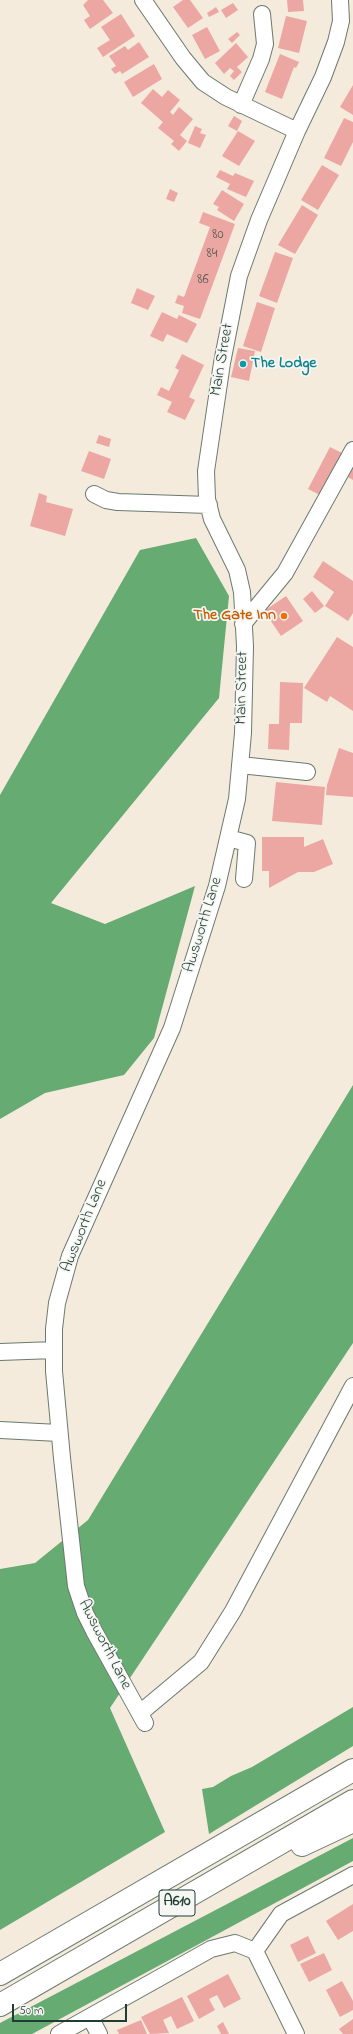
<!DOCTYPE html>
<style>
body{margin:0}
#map{position:relative;width:353px;height:2034px;overflow:hidden;background:#f4ebdc;font-family:"Indie Flower",sans-serif}
canvas{display:block}
.scale{position:absolute;left:12px;top:2004px;width:115px;height:18px;box-sizing:border-box;border:2px solid #1f3d34;border-top:0;padding-left:5px;font-size:12px;line-height:14px;white-space:nowrap;color:#1f3d34;-webkit-text-stroke:3px #f6f6f2;paint-order:stroke}
</style>
<div id="map">
<canvas width="353" height="2034"></canvas>
<div class="scale">50 m</div>
</div>
<script>
const g = document.querySelector('canvas').getContext('2d');
g.lineJoin = 'round';
function fill(path, color) {
  g.fillStyle = color;
  g.fill(path, 'evenodd');
}
function poly(rows) {
  const path = new Path2D();
  for (const r of rows) {
    path.moveTo(r[0], r[1]);
    for (let i = 2; i < r.length; i += 2) path.lineTo(r[i], r[i + 1]);
  }
  return path;
}
function stroke(path, color, width, dash) {
  g.strokeStyle = color;
  g.lineWidth = width;
  g.lineCap = dash ? 'butt' : 'round';
  g.setLineDash(dash || []);
  g.stroke(path);
}
function label(font, color, halo, rows, align = 'center') {
  g.font = font + ' "Indie Flower",sans-serif';
  g.lineWidth = 3.5;
  g.setLineDash([]);
  g.textBaseline = 'middle';
  g.strokeStyle = halo;
  g.fillStyle = color;
  for (const [text, x, y, turn = 0] of rows) {
    g.save();
    g.translate(x, y);
    g.rotate((+turn || 0) * Math.PI / 180);
    g.textAlign = isNaN(turn) ? turn : align;
    if (halo) g.strokeText(text, 0, 0);
    g.fillText(text, 0, 0);
    g.restore();
  }
}
fill(poly([
 [196,538,229,596,219,698,51,903,105,924,195,886,154,1038,124,1075,45,1093,0,1119,0,795,140,550],
 [353,1085,353,1343,110,1708,165,1832,0,1930,0,1569,35,1563,88,1520],
 [353,1707,353,1746,209,1834,202,1789,213,1787,231,1776,252,1767],
 [353,1838,353,1861,32,2034,0,2034,0,2023]
]), '#66ab71');
fill(poly([
 [88,0,103,0,113,13,90,29,84,20,90,16,83,5],
 [183,0,190,0,203,18,188,28,173,7],
 [287,0,303,0,304,11,288,12],
 [233,3,238,10,226,18,221,10],
 [216,7,219,12,209,17,207,13],
 [121,14,135,36,103,57,97,48,110,40,101,27],
 [286,16,307,21,299,53,278,48],
 [207,27,220,51,205,59,192,35],
 [237,32,240,35,232,43,228,39],
 [139,42,149,57,122,74,120,71,115,74,111,69,116,66,109,56,125,46,128,50],
 [236,43,248,57,237,67,242,72,234,80,230,76,234,71,230,68,224,74,215,63],
 [280,54,299,62,296,68,294,67,282,99,265,92],
 [154,64,162,79,133,97,124,82],
 [353,85,353,115,340,107],
 [153,89,162,97,168,90,180,100,170,112,173,115,179,107,193,119,180,135,187,141,179,151,171,144,174,141,158,128,163,122,141,103],
 [234,116,242,121,237,131,228,126],
 [344,118,353,122,353,142,341,166,324,158],
 [195,126,202,129,200,133,206,135,200,148,188,143],
 [238,131,255,141,239,166,222,156],
 [322,165,339,175,318,210,301,200],
 [220,170,233,176,235,173,254,181,246,197,227,189,230,184,216,177],
 [170,189,178,193,174,202,166,199],
 [222,190,244,204,234,221,217,210,219,207,213,204],
 [302,205,318,215,295,254,278,245],
 [203,212,235,224,200,319,182,313,184,306,175,303,178,295,184,297,210,227,199,223],
 [275,252,293,258,277,303,259,296],
 [137,288,155,296,148,310,131,303],
 [257,302,275,308,261,352,243,346],
 [162,312,177,319,179,315,197,324,187,343,167,334,163,342,150,336],
 [238,348,255,351,249,381,231,377],
 [182,354,204,365,189,397,195,400,185,420,167,412,172,402,157,395,161,387,169,391,179,370,175,368],
 [99,435,111,439,109,447,96,443],
 [330,447,344,454,322,496,308,489],
 [89,451,111,459,104,479,81,471],
 [353,462,353,480,346,476],
 [39,493,47,496,46,502,73,509,65,536,30,526],
 [323,561,353,581,353,613,348,621,325,606,334,592,313,577],
 [312,591,324,606,315,613,303,599],
 [286,596,303,621,281,636,264,611],
 [337,637,353,647,353,711,330,696,327,702,304,688],
 [280,682,303,683,302,723,290,723,289,750,268,749,269,724,279,724],
 [339,748,353,753,353,797,326,795,327,785],
 [276,782,325,787,322,825,272,821],
 [262,837,304,837,304,847,323,839,333,864,314,872,298,872,269,888,269,871,262,871],
 [353,1904,353,1931,338,1940,326,1921],
 [308,1936,316,1953,298,1962,290,1945],
 [324,1953,332,1970,309,1982,300,1964],
 [228,1974,241,1999,224,2008,217,1995,209,1999,215,2010,199,2019,187,1996],
 [342,1981,353,2001,353,2010,340,2017,326,1990],
 [182,1997,194,2021,177,2029,171,2016,163,2020,169,2033,150,2034,141,2017],
 [353,2019,353,2034,343,2034,339,2029],
 [141,2020,147,2034,119,2034,117,2030],
 [223,2022,229,2034,221,2034,217,2026]
]), '#eca7a3');
const minor = poly([
 [143,0,183,58,203,82,226,97,297,131],
 [241,105,261,59,265,44,262,14],
 [94,494,106,500,118,502,209,505],
 [243,624,285,573,353,450],
 [240,765,307,772],
 [228,838,247,843,244,879],
 [0,1352,54,1350],
 [0,1430,59,1433],
 [140,1713,201,1662,233,1611,353,1386],
 [145,1723,94,1631,85,1613,76,1586,62,1458,54,1371,54,1329,57,1303,70,1256,172,1028,217,886,237,799,243,733,245,646,242,592,237,570,212,519,207,499,206,471,222,363,239,276,259,220,297,131,323,77,336,42,341,21,340,0],
 [255,1951,281,1914,353,1875],
 [255,1951,296,2034],
 [90,2017,99,2034],
 [59,2034,211,1949,235,1943,255,1951]
]);
const highway = poly([
 [302,1845,353,1821],
 [0,1974,353,1770],
 [0,2005,353,1801]
]);
stroke(minor, '#6a7a6f', 18);
stroke(highway, '#6a7a6f', 24);
stroke(minor, '#fff', 16);
stroke(highway, '#fff', 22);
for (const [x, y, r, color] of [
 [243,364,4,"#0f9aa8"],
 [284,616,4,"#e8710a"]
]) {
  const dot = new Path2D();
  dot.arc(x, y, r, 0, 2 * Math.PI);
  g.fillStyle = color;
  g.fill(dot);
  stroke(dot, '#f6f6f2', 1.5);
}
label('14px', '#525850', null, [
 ["80",218,236],
 ["84",212,255],
 ["86",203,281]
]);
for (const [x, y, w] of [
 [177,1903,36]
]) {
  const box = new Path2D();
  box.roundRect(x - w / 2, y - 13, w, 26, 3);
  g.fillStyle = '#f6f6f2';
  g.fill(box);
  stroke(box, '#1f3d34', 1);
}
label('bold 15px', '#1f3d34', null, [
 ["A610",177,1903]
]);
label('16px', '#1f3d34', '#f6f6f2', [
 ["Main Street",223,360,-80],
 ["Main Street",243,688,-89],
 ["Awsworth Lane",204,925,-73],
 ["Awsworth Lane",85,1226,-68],
 ["Awsworth Lane",104,1645,63]
]);
label('bold 16px', '#0d838f', '#f6f6f2', [
 ["The Lodge",251,364]
], 'left');
label('bold 16px', '#c56008', '#f6f6f2', [
 ["The Gate Inn",276,616]
], 'right');
</script>
